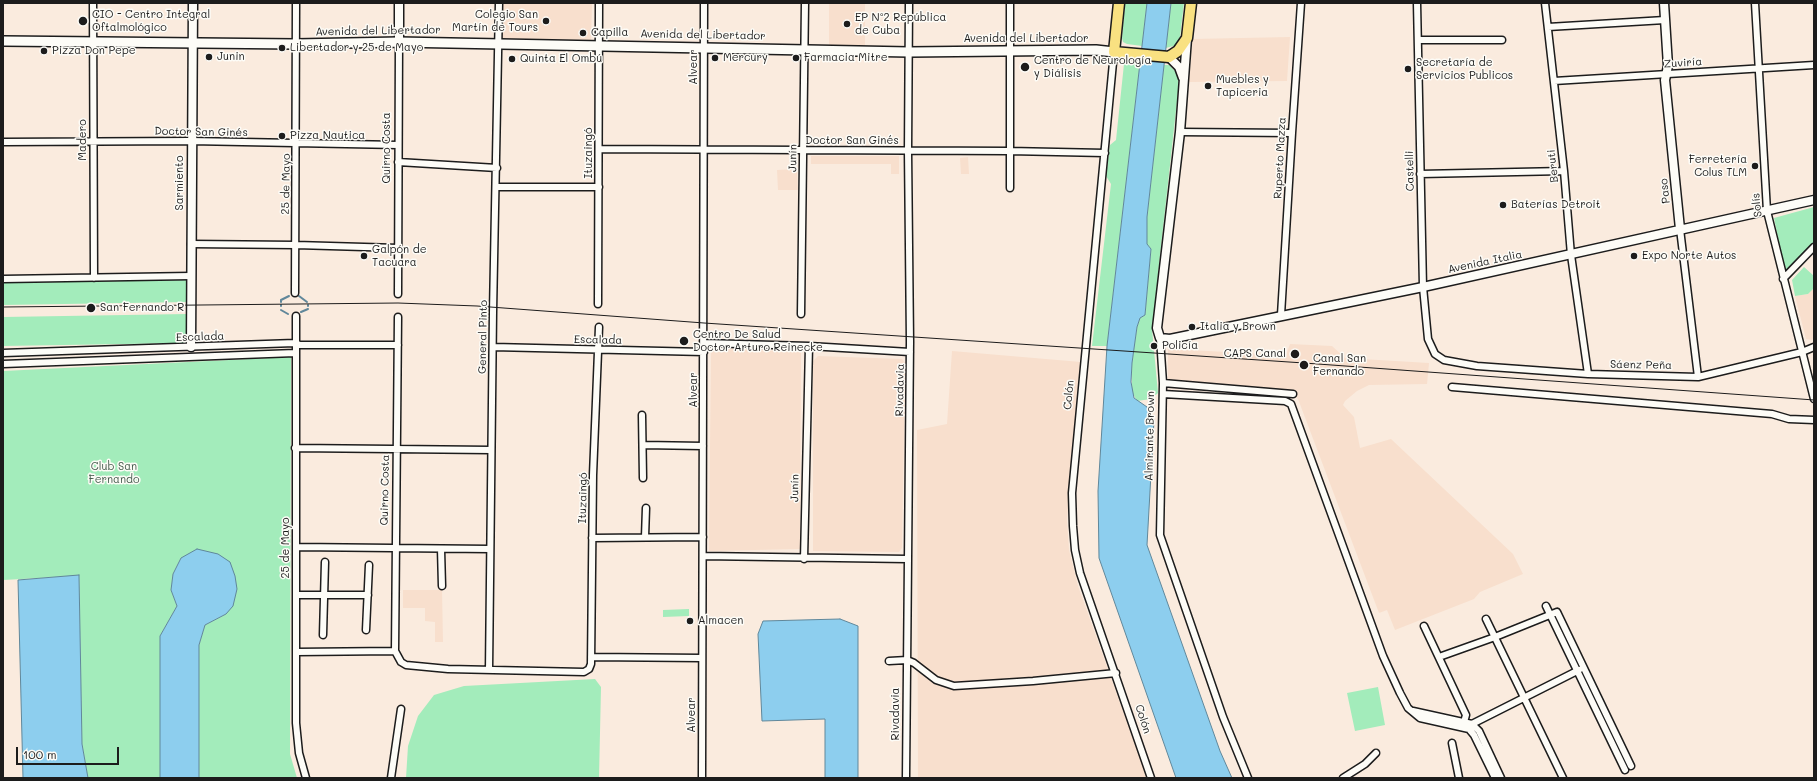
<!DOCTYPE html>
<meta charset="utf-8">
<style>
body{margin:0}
#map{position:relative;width:1817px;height:781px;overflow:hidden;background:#faebde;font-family:Mali,sans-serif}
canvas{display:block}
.frame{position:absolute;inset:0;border:4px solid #1c1c1c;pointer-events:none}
.scale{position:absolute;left:16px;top:747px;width:103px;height:18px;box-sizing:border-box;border:2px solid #1c1c1c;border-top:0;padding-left:5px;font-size:12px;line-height:14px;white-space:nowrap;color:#1c1c1c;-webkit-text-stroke:3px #fdfcf7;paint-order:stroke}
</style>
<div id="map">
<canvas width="1817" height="781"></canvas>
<div class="frame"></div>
<div class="scale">100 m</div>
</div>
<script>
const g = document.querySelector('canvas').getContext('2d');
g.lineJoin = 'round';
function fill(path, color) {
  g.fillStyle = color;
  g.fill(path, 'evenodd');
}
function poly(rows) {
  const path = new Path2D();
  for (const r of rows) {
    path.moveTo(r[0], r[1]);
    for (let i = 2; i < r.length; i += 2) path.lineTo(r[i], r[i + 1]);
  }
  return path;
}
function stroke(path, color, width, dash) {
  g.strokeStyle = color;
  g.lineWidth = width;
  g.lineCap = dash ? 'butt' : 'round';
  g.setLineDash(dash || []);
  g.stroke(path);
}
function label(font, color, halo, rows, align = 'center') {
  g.font = font + ' Mali,sans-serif';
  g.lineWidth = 3;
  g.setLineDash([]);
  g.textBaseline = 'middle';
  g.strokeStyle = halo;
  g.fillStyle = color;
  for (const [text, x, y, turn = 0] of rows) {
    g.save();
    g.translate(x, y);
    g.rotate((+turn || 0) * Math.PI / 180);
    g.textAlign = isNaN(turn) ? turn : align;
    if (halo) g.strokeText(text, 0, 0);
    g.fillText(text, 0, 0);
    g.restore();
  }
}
fill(poly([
 [502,3,592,3,591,41,501,39],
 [829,3,865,3,865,45,829,45],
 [1290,37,1287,81,1189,82,1192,39],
 [811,156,899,156,899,174,891,174,891,164,811,164],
 [968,157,969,174,961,174,960,158],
 [797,169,798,190,778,190,777,170],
 [1814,288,1814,338,1812,340,1806,339,1795,296,1808,294],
 [1290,344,1332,346,1345,358,1429,363,1427,384,1369,385,1357,391,1345,401,1343,405,1354,417,1360,448,1391,439,1513,554,1523,574,1480,592,1474,599,1395,630,1387,610,1379,613,1298,399,1291,391,1168,380,1168,349,1286,355],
 [711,348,801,352,800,549,709,551],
 [952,351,1081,362,1067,520,1069,550,1078,586,1147,778,918,778,917,430,947,424],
 [818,356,902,359,905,363,902,548,899,552,813,551,813,361],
 [403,590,442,590,443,642,435,642,435,622,425,621,425,608,403,608]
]), '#f8dfcd');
fill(poly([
 [1125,3,1147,3,1142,46,1127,44,1123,42,1122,38],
 [1171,3,1184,3,1180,37,1177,45,1166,48],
 [1140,63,1107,346,1092,346,1111,184,1106,176,1110,145,1116,140,1124,64],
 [1164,65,1169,65,1177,73,1179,83,1152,329,1158,393,1151,399,1137,401,1132,392,1132,363,1137,327,1140,318,1145,315,1151,249,1147,244,1147,217],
 [1814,207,1814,243,1787,270,1784,269,1774,218],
 [1804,267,1814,276,1814,288,1808,294,1795,296,1792,280],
 [187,280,188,302,3,305,3,283],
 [187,314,187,343,3,346,3,317],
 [291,357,290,754,297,778,199,778,199,645,205,625,226,614,181,558,173,574,171,590,177,606,160,636,160,778,88,778,82,744,79,576,3,580,3,371],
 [689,609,689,616,663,617,663,610],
 [595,679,601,687,599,778,406,778,408,746,418,716,434,695,464,686],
 [1378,687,1385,725,1355,731,1347,693]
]), '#a3ecbb');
const water = poly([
 [1147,3,1171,3,1147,217,1147,244,1151,249,1145,315,1140,318,1137,327,1132,363,1131,382,1134,398,1147,407,1154,420,1147,545,1220,751,1232,778,1176,778,1099,558,1098,491,1107,346,1147,3],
 [197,549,218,554,230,562,235,576,237,589,233,606,226,614,205,625,199,645,199,778,160,778,160,636,177,606,171,590,173,574,181,558,197,549],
 [79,575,82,744,88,778,23,778,18,580,79,575],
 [840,619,858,626,858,778,825,778,825,719,762,721,758,634,763,621,840,619]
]);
fill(water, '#8dceee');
stroke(water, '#60879a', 1);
stroke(poly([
 [299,296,307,302],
 [281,302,281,300,289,296],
 [281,305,281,306],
 [308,306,308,305],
 [281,310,288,314],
 [301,312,308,309]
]), '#60879a', 2);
const minor = poly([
 [93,3,94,278],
 [1010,3,1010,188],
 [1417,3,1423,287,1428,339,1435,354,1444,360,1477,366,1588,374,1698,377,1802,352,1814,347],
 [1545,3,1564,171,1571,255,1588,374],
 [1755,3,1767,211,1814,399],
 [1548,27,1665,20],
 [1418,40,1502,40],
 [1114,52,1072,493,1073,526,1075,550,1080,573,1151,778],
 [1554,81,1814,65],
 [1180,132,1292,133],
 [3,142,191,141,398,145],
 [599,149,1009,151,1105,153],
 [398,162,497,168],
 [1420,174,1564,171],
 [496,187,599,187],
 [1680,229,1698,377],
 [191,244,296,245,398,248],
 [3,279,191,276],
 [1783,279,1814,247],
 [295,293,296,3],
 [398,294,399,42],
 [598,304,599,3],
 [801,314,805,3],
 [1281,315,1292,133,1301,3],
 [296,316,296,723,299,753,306,778],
 [398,317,395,651,401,662,406,665,448,669,584,672,589,669,591,664,593,475,599,327],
 [1160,338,1163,383,1160,535,1223,717,1248,778],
 [704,343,809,346,910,352],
 [493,347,704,352],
 [3,353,295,343,300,345,398,345],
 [3,364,295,353],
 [1163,383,1293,394],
 [1452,387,1772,414,1789,419,1814,420],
 [1163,394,1285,401,1291,404,1383,656,1400,693,1408,708,1420,718,1469,729,1474,735,1495,778],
 [642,415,643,478],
 [643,445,703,446],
 [295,448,491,450],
 [645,537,646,508],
 [592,538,703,537],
 [296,547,490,549],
 [441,549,442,586],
 [703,556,907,559],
 [804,559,809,346],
 [296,595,368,595],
 [1546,606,1625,770],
 [1486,619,1563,778],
 [1424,626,1466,715,1463,726],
 [366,630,369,565],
 [323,635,325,562],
 [296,652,395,651],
 [591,657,702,658],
 [1439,657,1495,637,1557,612,1631,766],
 [889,661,907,660,914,663,936,680,954,686,1033,681,1116,673],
 [489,670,493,312,499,3],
 [1413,711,1472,724,1479,731,1501,778],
 [1469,729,1472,724,1579,670],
 [1452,743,1459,778],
 [391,778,401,709],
 [702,778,704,3],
 [906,778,910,342,908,151,909,3],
 [1343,778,1365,764,1376,753]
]);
const tertiary = poly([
 [399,3,399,42],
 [1664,3,1668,66,1665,80,1680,229],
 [1187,38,1180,132,1157,328,1160,338,1170,339,1423,287,1814,200],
 [1169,57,1179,67,1183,78],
 [191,347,193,3]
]);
const secondary = poly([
 [3,41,296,44,399,42,909,52,1096,50,1114,52]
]);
const primary = poly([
 [1119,3,1114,52,1169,57,1178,51,1187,38,1191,3]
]);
stroke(minor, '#1c1c1c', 9);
stroke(tertiary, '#1c1c1c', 11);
stroke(secondary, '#1c1c1c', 12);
stroke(primary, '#1c1c1c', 13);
stroke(minor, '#fdfcf7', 6);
stroke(tertiary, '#fdfcf7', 8);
stroke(secondary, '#fdfcf7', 9);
stroke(primary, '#f9e181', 10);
stroke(poly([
 [3,307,398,303,477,306,704,323,1304,363,1814,400]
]), '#1c1c1c', 1);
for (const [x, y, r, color] of [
 [83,21,5,"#1c1c1c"],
 [546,21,4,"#1c1c1c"],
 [847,24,4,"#1c1c1c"],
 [583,33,4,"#1c1c1c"],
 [282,48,4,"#1c1c1c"],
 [44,51,4,"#1c1c1c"],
 [209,57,4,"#1c1c1c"],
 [715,58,4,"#1c1c1c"],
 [796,58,4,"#1c1c1c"],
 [512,59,4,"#1c1c1c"],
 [1025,67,5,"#1c1c1c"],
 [1408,69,4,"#1c1c1c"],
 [1208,86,4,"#1c1c1c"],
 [282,136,4,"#1c1c1c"],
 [1755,166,4,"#1c1c1c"],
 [1503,205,4,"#1c1c1c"],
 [364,256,4,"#1c1c1c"],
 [1634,256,4,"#1c1c1c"],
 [91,308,5,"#1c1c1c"],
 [1192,327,4,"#1c1c1c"],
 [684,341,5,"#1c1c1c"],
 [1154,346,4,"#1c1c1c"],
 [1295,354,5,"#1c1c1c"],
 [1304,365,5,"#1c1c1c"],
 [690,621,4,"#1c1c1c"]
]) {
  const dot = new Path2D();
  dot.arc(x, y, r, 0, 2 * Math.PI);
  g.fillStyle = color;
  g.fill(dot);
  stroke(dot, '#fdfcf7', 1.5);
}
label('11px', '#1c1c1c', '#fdfcf7', [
 ["CIO - Centro Integral",92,15],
 ["Oftalmológico",92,28],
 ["Colegio San",538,15,"right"],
 ["Martín de Tours",538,28,"right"],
 ["EP Nº2 República",855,18],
 ["de Cuba",855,31],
 ["Capilla",591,33],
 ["Libertador y 25 de Mayo",290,48],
 ["Pizza Don Pepe",52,51],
 ["Junin",217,57],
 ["Mercury",723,58],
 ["Farmacia Mitre",804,58],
 ["Quinta El Ombú",520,59],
 ["Centro de Neurología",1034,61],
 ["y Diálisis",1034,74],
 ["Secretaría de",1416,63],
 ["Servicios Publicos",1416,76],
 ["Muebles y",1216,80],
 ["Tapiceria",1216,93],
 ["Pizza Nautica",290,136],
 ["Ferretería",1747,160,"right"],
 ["Colus TLM",1747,173,"right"],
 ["Baterías Detroit",1511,205],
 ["Galpón de",372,250],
 ["Tacuara",372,263],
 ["Expo Norte Autos",1642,256],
 ["San Fernando R",100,308],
 ["Italia y Brown",1200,327],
 ["Centro De Salud",693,335],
 ["Doctor Arturo Reinecke",693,348],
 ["Policía",1162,346],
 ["CAPS Canal",1286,354,"right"],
 ["Canal San",1313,359],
 ["Fernando",1313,372],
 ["Almacen",698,621]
], 'left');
label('11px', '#1c1c1c', '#fdfcf7', [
 ["Avenida del Libertador",378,31,-1],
 ["Avenida del Libertador",703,35,1],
 ["Avenida del Libertador",1026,39],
 ["Zuviría",1683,63,-4],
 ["Alvear",694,67,-90],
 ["Doctor San Ginés",201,132,1],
 ["Madero",83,140,-90],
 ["Doctor San Ginés",852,141],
 ["Quirno Costa",387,148,-90],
 ["Ituzaingó",589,153,-90],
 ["Junín",793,158,-89],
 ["Ruperto Mazza",1280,158,-87],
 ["Beruti",1553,166,-96],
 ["Castelli",1410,171,-91],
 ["Sarmiento",180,183,-90],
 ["25 de Mayo",286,184,-89],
 ["Paso",1665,191,-96],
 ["Solís",1757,205,-96],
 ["Avenida Italia",1485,262,-12],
 ["Escalada",200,337,-2],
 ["General Pinto",483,337,-89],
 ["Escalada",598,340,1],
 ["Sáenz Peña",1641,365,1],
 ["Alvear",694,390,-90],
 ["Rivadavia",900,390,-89],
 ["Colón",1069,395,-85],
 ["Almirante Brown",1150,436,-89],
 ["Junín",795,488,-89],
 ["Quirno Costa",385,490,-89],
 ["Ituzaingó",583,498,-89],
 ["25 de Mayo",286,548,-90],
 ["Rivadavia",896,714,-90],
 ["Alvear",692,715,-90],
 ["Colón",1143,719,72]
]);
label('11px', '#445a4c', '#fdfcf7', [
 ["Club San",114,467],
 ["Fernando",114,480]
]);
</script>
